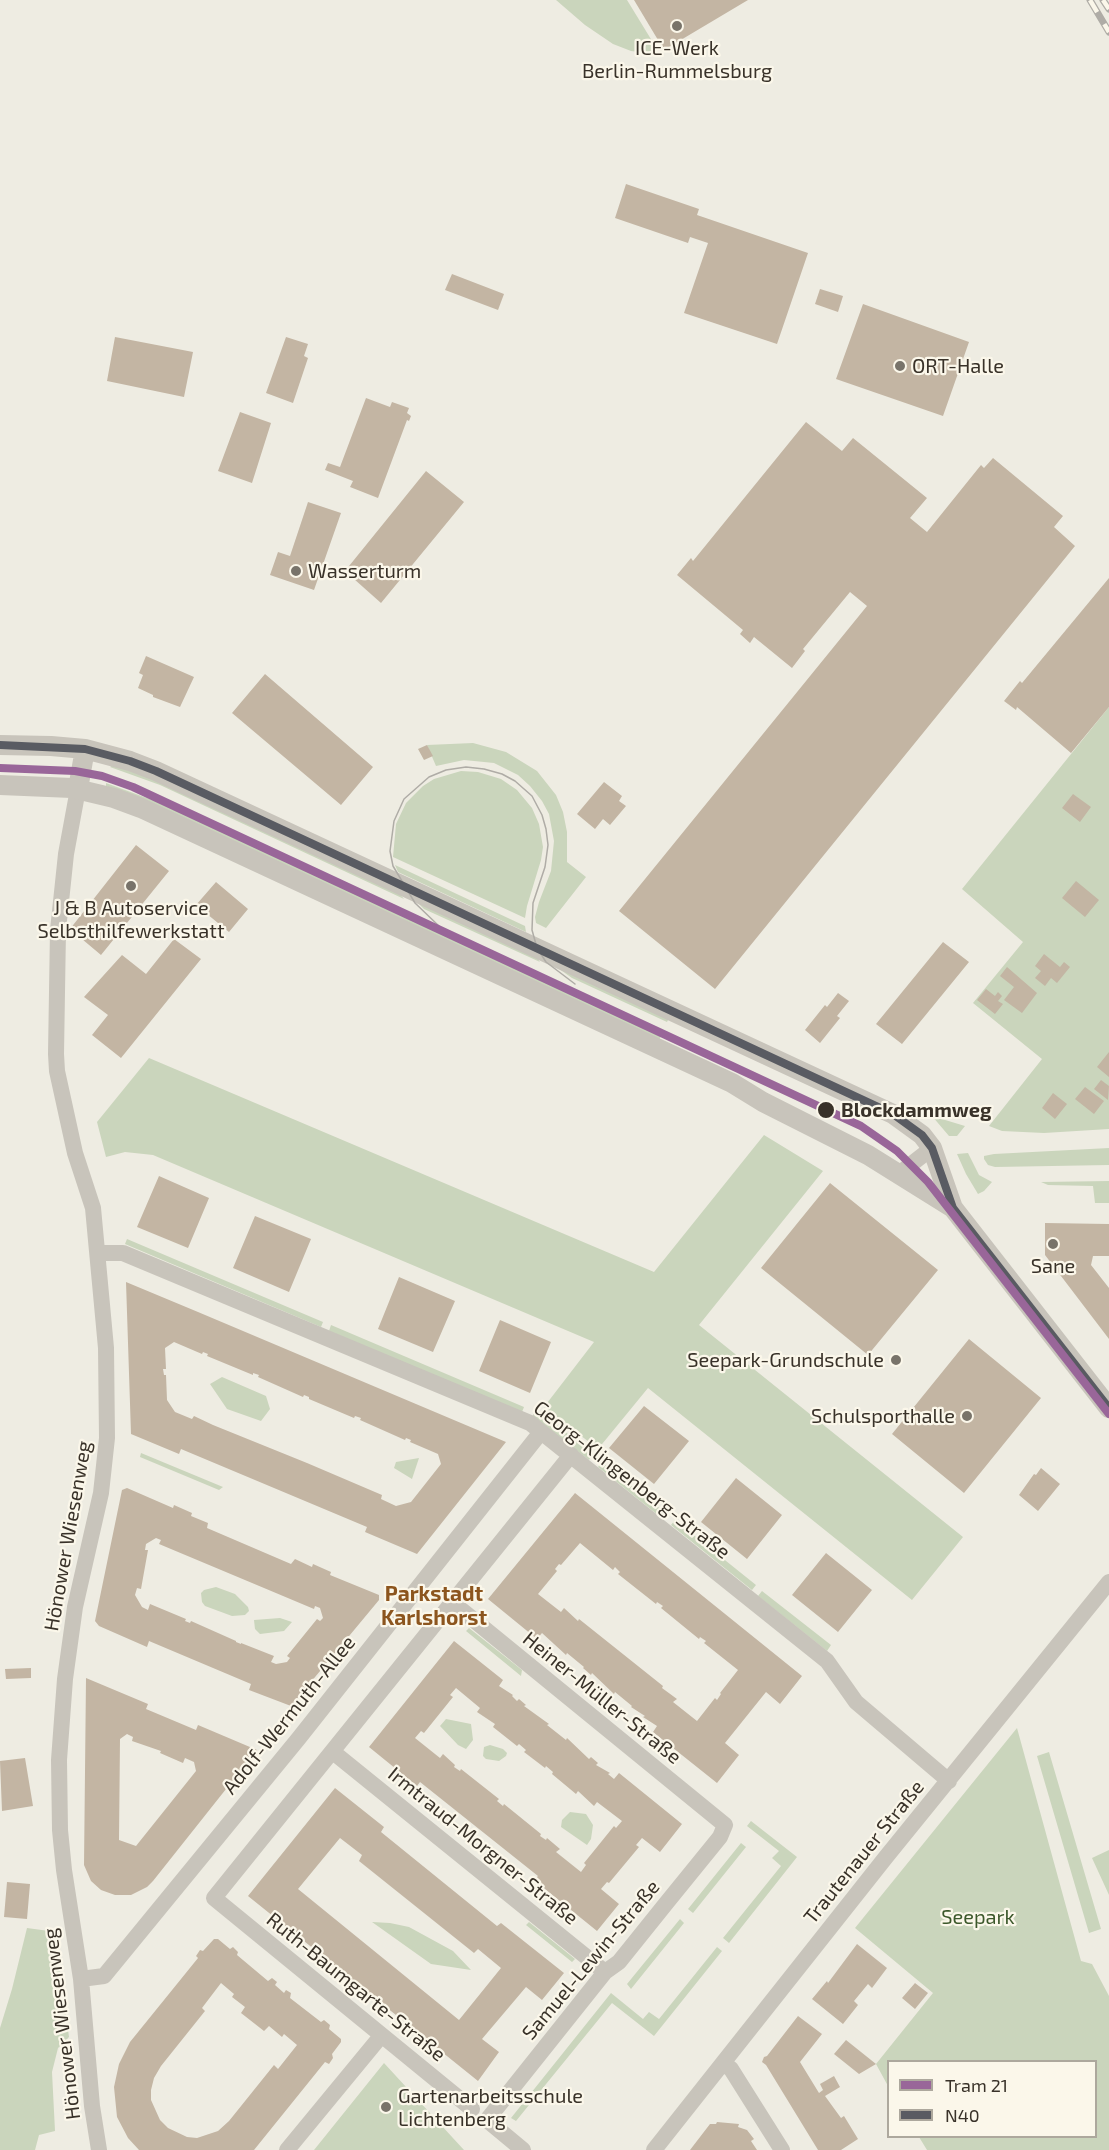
<!DOCTYPE html>
<html>
<head>
<meta charset="utf-8">
<style>
  body { margin:0 }
  #map { position:relative; width:1109px; height:2150px; overflow:hidden; background:#eeece2; font-family:"Exo 2",sans-serif }
  canvas { display:block }
  .legend { position:absolute; left:887px; top:2060px; width:210px; height:78px; box-sizing:border-box; background:#fbf7ea; border:2px solid #ada89d; margin:0; padding:8px 10px; list-style:none; font-size:18px; color:#393229 }
  .legend li { display:flex; align-items:center; gap:12px; height:30px }
  .legend b { width:30px; border:2px solid #ada89d }
</style>
</head>
<body>
<div id="map">
<canvas width="1109" height="2150"></canvas>
<ul class="legend">
<li><b style="height:8px;background:#969"></b>Tram 21</li>
<li><b style="height:8px;background:#595b62"></b>N40</li>
</ul>
</div>
<script>
const g = document.querySelector('canvas').getContext('2d');
g.lineJoin = 'round';
function paint(path, color) {
  g.fillStyle = color;
  g.fill(path, 'evenodd');
}
function toPath(rows) {
  const path = new Path2D();
  for (const r of rows) {
    path.moveTo(r[0], r[1]);
    for (let i = 2; i < r.length; i += 2) path.lineTo(r[i], r[i + 1]);
  }
  return path;
}
function strokePath(path, color, width, dash) {
  g.strokeStyle = color;
  g.lineWidth = width;
  g.lineCap = dash ? 'butt' : 'round';
  g.setLineDash(dash || []);
  g.stroke(path);
}
function drawText(font, color, halo, rows, align = 'center') {
  g.font = font + ' "Exo 2",sans-serif';
  g.lineWidth = 4.5;
  g.setLineDash([]);
  g.textBaseline = 'middle';
  g.strokeStyle = halo;
  g.fillStyle = color;
  for (const [text, x, y, turn = 0] of rows) {
    g.save();
    g.translate(x, y);
    g.rotate((+turn || 0) * Math.PI / 180);
    g.textAlign = isNaN(turn) ? turn : align;
    if (halo) g.strokeText(text, 0, 0);
    g.fillText(text, 0, 0);
    g.restore();
  }
}
const green = toPath([
  [556,0,627,0,657,49,646,53,631,51,613,44,585,25],
  [1109,707,1109,1129,1044,1133,1002,1131,989,1126,1042,1059,973,1003,1023,942,962,889],
  [473,743,506,752,537,771,556,795,563,812,567,832,567,862,586,877,546,928,536,923,535,917,539,902,551,871,554,841,549,814,542,801,530,786,518,775,494,763,464,760,436,766,427,745],
  [116,762,399,893,404,899,160,785,110,767],
  [461,771,478,772,501,779,517,790,532,808,539,824,543,847,541,860,527,906,525,918,393,857,396,824,406,803,423,786,434,779],
  [106,783,155,801,661,1036,658,1043,106,786],
  [395,865,525,926,526,932,398,872],
  [413,898,533,952,540,962,424,909],
  [555,966,670,1016,667,1022,572,978],
  [149,1058,654,1272,764,1135,823,1171,699,1325,963,1537,912,1600,648,1388,598,1449,544,1407,594,1342,153,1155,125,1152,106,1157,97,1122],
  [932,1116,965,1126,957,1136,949,1136],
  [1109,1148,1109,1165,995,1167,988,1165,984,1159,984,1156,994,1154],
  [968,1153,979,1175,992,1182,984,1191,978,1194,966,1174,957,1154],
  [1109,1181,1109,1203,1095,1203,1093,1186,1048,1185,1041,1182],
  [127,1239,323,1322,321,1327,125,1244],
  [331,1325,524,1407,522,1412,329,1331],
  [222,1377,266,1396,270,1409,261,1421,227,1409,210,1384],
  [535,1411,548,1418,593,1454,589,1460,532,1417],
  [141,1453,223,1487,219,1490,140,1457],
  [419,1458,412,1479,394,1468,396,1462],
  [602,1462,668,1515,664,1520,598,1467],
  [675,1520,756,1585,752,1590,671,1525],
  [216,1587,235,1594,248,1607,249,1611,245,1615,232,1616,205,1606,202,1602,201,1593,204,1590],
  [762,1591,831,1645,827,1651,758,1596],
  [280,1618,292,1622,284,1631,260,1634,255,1629,254,1620],
  [469,1628,522,1670,521,1676,466,1631],
  [446,1719,471,1724,473,1740,466,1749,458,1745,440,1726],
  [1017,1728,1081,1961,1092,1964,1109,1996,1109,2150,927,2150,919,2137,1096,2136,1096,2062,888,2062,888,2086,876,2064,933,1993,855,1928],
  [490,1745,503,1749,507,1753,506,1756,499,1761,486,1759,483,1756,484,1747],
  [1049,1752,1101,1929,1089,1933,1037,1756],
  [570,1812,586,1814,593,1825,591,1839,587,1845,561,1827,562,1820],
  [751,1821,797,1857,729,1943,723,1938,781,1866,772,1858,779,1851,747,1826],
  [741,1843,746,1847,693,1913,688,1909],
  [1109,1850,1109,1895,1092,1858],
  [680,1919,684,1923,631,1989,627,1984],
  [372,1922,390,1923,409,1927,453,1951,471,1970,431,1964],
  [529,1922,575,1959,572,1962,526,1925],
  [27,1928,49,1931,58,1956,69,2037,58,2048,52,2072,55,2131,39,2135,35,2150,0,2150,0,2028,12,1989],
  [717,1947,722,1951,654,2036,612,2003,516,2121,511,2118,611,1993,643,2019,649,2012,659,2019],
  [384,2063,464,2150,314,2150]
]);
const building = toPath([
  [634,0,748,0,664,50],
  [626,184,699,209,697,215,808,253,777,344,684,313,708,243,690,237,688,243,615,218],
  [452,274,504,294,498,310,445,290],
  [820,289,843,296,838,312,815,304],
  [863,304,969,342,943,416,836,379],
  [115,337,193,352,184,397,107,381],
  [286,337,308,344,304,356,308,358,293,403,266,393],
  [366,398,390,407,392,402,409,408,407,413,411,416,409,421,407,420,378,498,350,487,353,481,325,470,328,463,340,467],
  [240,412,271,423,252,483,218,471],
  [806,422,842,451,853,438,927,498,910,518,927,532,981,465,984,468,993,458,1063,516,1054,527,1075,546,715,989,619,911,867,606,850,592,803,649,805,651,792,668,754,637,750,643,740,634,743,630,677,575,691,558,693,561],
  [426,471,464,502,381,603,345,571],
  [308,502,341,513,314,590,270,575,278,552,290,556],
  [1109,578,1109,707,1071,753,1017,707,1016,710,1004,701,1020,681,1022,683],
  [146,656,194,677,180,707,153,697,153,695,138,688,143,675,139,673],
  [265,674,373,767,341,805,232,713],
  [427,745,433,756,424,760,418,749],
  [604,782,622,796,619,801,626,806,610,825,603,819,595,829,577,814],
  [1073,794,1091,807,1080,822,1062,808],
  [136,845,169,871,101,955,70,929],
  [1076,881,1099,900,1085,917,1062,898],
  [216,882,248,909,229,932,196,905],
  [174,939,201,959,121,1058,92,1035,108,1015,84,997,122,955,146,974],
  [943,942,969,962,902,1044,876,1024],
  [1044,954,1060,967,1064,962,1070,967,1057,983,1051,978,1045,986,1035,978,1041,971,1035,966],
  [1007,967,1037,993,1022,1013,1004,1000,1014,987,1000,976],
  [986,989,995,996,998,992,1002,996,998,1001,1003,1004,995,1014,977,1000],
  [838,993,849,1001,837,1016,840,1018,820,1043,805,1030,825,1005,827,1007],
  [1109,1052,1109,1077,1097,1067],
  [1101,1080,1109,1086,1108,1100,1094,1089],
  [1085,1087,1104,1101,1094,1114,1075,1099],
  [1053,1093,1067,1104,1055,1119,1042,1108],
  [159,1176,209,1198,188,1248,137,1227],
  [830,1183,938,1270,868,1355,761,1268],
  [255,1216,311,1239,289,1292,233,1268],
  [1045,1223,1109,1224,1109,1256,1093,1256,1091,1265,1109,1288,1109,1339,1045,1255],
  [399,1277,455,1301,433,1352,378,1329],
  [126,1282,198,1312,506,1442,417,1554,365,1532,367,1527,181,1449,179,1454,131,1434],
  [174,1342,202,1354,203,1352,208,1354,207,1356,253,1375,253,1373,259,1375,258,1377,303,1397,304,1395,309,1397,309,1399,354,1418,355,1416,361,1418,360,1420,405,1440,406,1438,411,1440,410,1442,438,1454,441,1464,411,1502,396,1506,381,1499,382,1495,307,1463,213,1425,194,1416,192,1419,175,1412,167,1400,166,1375,164,1375,163,1369,166,1369,165,1348],
  [500,1320,551,1342,530,1393,479,1371],
  [969,1339,1041,1398,964,1493,892,1434],
  [644,1406,689,1441,654,1484,609,1448],
  [1041,1468,1060,1484,1038,1511,1019,1495,1034,1474,1036,1475],
  [736,1478,782,1515,747,1559,701,1522],
  [127,1488,173,1508,174,1505,192,1513,191,1516,208,1523,207,1528,291,1564,295,1559,312,1567,313,1564,331,1572,330,1575,379,1595,379,1600,291,1706,249,1690,251,1684,149,1641,147,1647,99,1626,95,1621,122,1490],
  [156,1538,161,1540,159,1544,264,1588,314,1609,315,1606,320,1608,323,1618,320,1621,317,1619,287,1656,290,1658,287,1662,276,1664,271,1662,274,1656,241,1643,241,1644,236,1642,236,1641,191,1621,190,1623,185,1621,186,1619,150,1604,148,1610,142,1607,135,1595,137,1588,141,1589,148,1550,145,1550,146,1544],
  [575,1493,802,1676,780,1704,766,1692,725,1743,739,1755,717,1783,653,1732,657,1726,643,1717,645,1716,631,1707,632,1706,615,1692,614,1694,592,1673,591,1675,583,1668,584,1667,567,1653,566,1655,542,1633,537,1639,488,1599],
  [580,1543,613,1570,615,1567,620,1572,618,1574,656,1604,657,1602,663,1606,661,1608,699,1639,700,1637,706,1641,704,1643,738,1670,720,1693,721,1694,717,1700,715,1698,697,1721,673,1702,677,1699,662,1688,663,1686,579,1619,578,1621,564,1608,561,1612,538,1594,557,1571,555,1569,559,1564,561,1565],
  [826,1553,872,1590,838,1632,792,1595],
  [454,1641,503,1680,499,1686,513,1695,512,1696,517,1701,519,1699,526,1705,524,1706,549,1724,547,1725,566,1740,567,1738,589,1759,591,1757,598,1763,596,1765,610,1773,608,1774,614,1779,619,1773,682,1824,660,1852,642,1838,636,1845,639,1847,609,1883,607,1882,601,1889,619,1904,597,1931,534,1880,538,1876,420,1782,417,1786,369,1747],
  [456,1688,480,1708,477,1712,495,1724,493,1727,517,1746,519,1744,526,1750,524,1752,545,1768,546,1766,553,1772,552,1774,576,1794,578,1791,594,1806,597,1802,622,1821,616,1828,614,1826,593,1852,584,1863,586,1865,581,1872,556,1852,560,1849,547,1838,546,1840,540,1836,541,1834,504,1804,503,1806,497,1801,499,1799,461,1769,460,1771,454,1767,455,1765,443,1754,440,1758,415,1738,421,1731,424,1733,453,1697,450,1695],
  [31,1668,31,1678,6,1679,5,1669],
  [86,1678,148,1704,146,1709,196,1730,198,1725,257,1750,153,1881,147,1887,131,1895,115,1895,101,1890,91,1881,84,1865],
  [127,1734,133,1737,132,1741,161,1751,160,1753,183,1763,185,1758,194,1762,196,1771,136,1846,119,1840,120,1739],
  [25,1758,33,1806,2,1811,0,1761],
  [335,1788,384,1827,381,1832,497,1926,501,1923,564,1973,542,2000,526,1987,482,2039,499,2052,478,2081,248,1896],
  [340,1838,362,1855,359,1861,474,1953,478,1949,501,1968,459,2020,298,1889],
  [7,1882,30,1884,27,1919,4,1917],
  [214,1939,218,1939,230,1949,233,1947,238,1952,237,1955,268,1981,272,1978,277,1982,275,1985,284,1993,286,1990,291,1993,290,1998,321,2022,324,2020,330,2025,329,2029,341,2039,341,2042,332,2054,333,2058,329,2064,325,2062,254,2150,139,2150,128,2138,117,2117,114,2087,119,2064,130,2042,198,1958,196,1956,200,1950,203,1951],
  [221,1983,234,1994,232,1997,245,2007,241,2013,264,2031,269,2026,282,2037,284,2034,297,2045,278,2069,274,2065,229,2121,218,2131,197,2138,187,2137,168,2128,160,2120,151,2100,151,2090,154,2078,161,2066,205,2011,202,2008],
  [857,1944,887,1968,872,1988,868,1984,854,2001,858,2005,843,2024,812,1999,827,1981,828,1983],
  [915,1983,928,1993,915,2009,902,1998],
  [798,2016,822,2034,800,2062,819,2093,823,2090,820,2084,834,2076,840,2087,825,2096,841,2118,844,2116,858,2139,841,2150,818,2150,766,2065,762,2062,764,2057,767,2056],
  [846,2040,876,2064,859,2074,834,2054],
  [717,2122,739,2124,738,2127,747,2130,754,2139,751,2141,757,2150,690,2150,710,2124,716,2124]
]);
const minor = toPath([
  [78,789,66,854,58,930,56,1054,57,1071,75,1153,93,1208,106,1348,107,1438,101,1493,75,1607,65,1679,59,1760,60,1830,64,1870,81,1979,92,2106,99,2150],
  [900,1173,932,1148],
  [98,1253,123,1253,530,1423,827,1661,856,1702,949,1781],
  [453,1603,725,1825,720,1837,668,1901,619,1962,605,1972,487,2120,523,2150],
  [333,1752,605,1972],
  [81,1979,104,1976,299,1738,541,1432],
  [723,2063,731,2069,782,2150],
  [472,2109,214,1898,571,1455],
  [287,2150,381,2036],
  [654,2150,886,1857,1109,1582]
]);
const tertiary = toPath([
  [0,745,51,746,85,749,130,761,156,771,893,1114,922,1135,932,1148,953,1208,1109,1408],
  [0,785,72,788,114,798,141,808,732,1083,763,1102,868,1155,953,1208],
  [78,789,85,749]
]);
const tram = toPath([
  [467,944,441,928,415,903,393,866,390,851,394,821,404,799,429,777,446,770,466,767,484,769,502,774,515,781,532,796,542,815,546,829,548,845,545,867,533,903,532,930,537,948,546,962,575,984]
]);
const rail = toPath([
  [1090,0,1109,32],
  [1103,0,1109,9]
]);
const bus1 = toPath([
  [0,745,85,749,130,761,156,771,893,1114,922,1135,932,1148,953,1208,1109,1408]
]);
const tram1 = toPath([
  [0,768,75,771,102,776,133,787,861,1126,897,1151,928,1182,1109,1414]
]);
const markers = [
  [677,26,6,"#78736a"],
  [900,366,6,"#78736a"],
  [296,571,6,"#78736a"],
  [131,886,6,"#78736a"],
  [826,1110,9,"#393229"],
  [1053,1244,6,"#78736a"],
  [896,1360,6,"#78736a"],
  [967,1416,6,"#78736a"],
  [386,2107,6,"#78736a"]
];
const poiNames = [
  ["ICE-Werk",677,48],
  ["Berlin-Rummelsburg",677,71],
  ["ORT-Halle",912,366,"left"],
  ["Wasserturm",308,571,"left"],
  ["J & B Autoservice",131,908],
  ["Selbsthilfewerkstatt",131,931],
  ["Sane",1053,1266],
  ["Seepark-Grundschule",884,1360,"right"],
  ["Schulsporthalle",955,1416,"right"],
  ["Gartenarbeitsschule",398,2096,"left"],
  ["Lichtenberg",398,2119,"left"]
];
const stopNames = [
  ["Blockdammweg",841,1110]
];
const streetNames = [
  ["Georg-Klingenberg-Straße",632,1480,38],
  ["Hönower Wiesenweg",68,1536,-80],
  ["Heiner-Müller-Straße",602,1698,39],
  ["Adolf-Wermuth-Allee",289,1715,-51],
  ["Irmtraud-Morgner-Straße",483,1846,39],
  ["Trautenauer Straße",864,1852,-51],
  ["Samuel-Lewin-Straße",591,1960,-50],
  ["Ruth-Baumgarte-Straße",356,1987,39],
  ["Hönower Wiesenweg",62,2024,-97]
];
const parkNames = [
  ["Seepark",978,1917]
];
const neighbourhoodNames = [
  ["Parkstadt",434,1594],
  ["Karlshorst",434,1618]
];
paint(green, '#cad5bc');
paint(building, '#c3b5a3');
strokePath(minor, '#c8c4bb', 16);
strokePath(tertiary, '#c8c4bb', 20);
strokePath(tram, '#afaca6', 1.5);
strokePath(rail, '#afaca6', 7);
strokePath(rail, '#fbf7ea', 4.5, [14]);
strokePath(bus1, '#595b62', 8);
strokePath(tram1, '#969', 8);
for (const [x, y, r, color] of markers) {
  const dot = new Path2D();
  dot.arc(x, y, r, 0, 2 * Math.PI);
  g.fillStyle = color;
  g.fill(dot);
  strokePath(dot, '#fbf7ea', 2);
}
drawText('20px', '#393229', '#fbf7ea', poiNames);
drawText('bold 20px', '#393229', '#fbf7ea', stopNames, 'left');
drawText('20px', '#393229', '#fbf7ea', streetNames);
drawText('20px', '#3c582b', '#fbf7ea', parkNames);
drawText('bold 21px', '#8c551e', '#fbf7ea', neighbourhoodNames);
</script>
</body>
</html>
